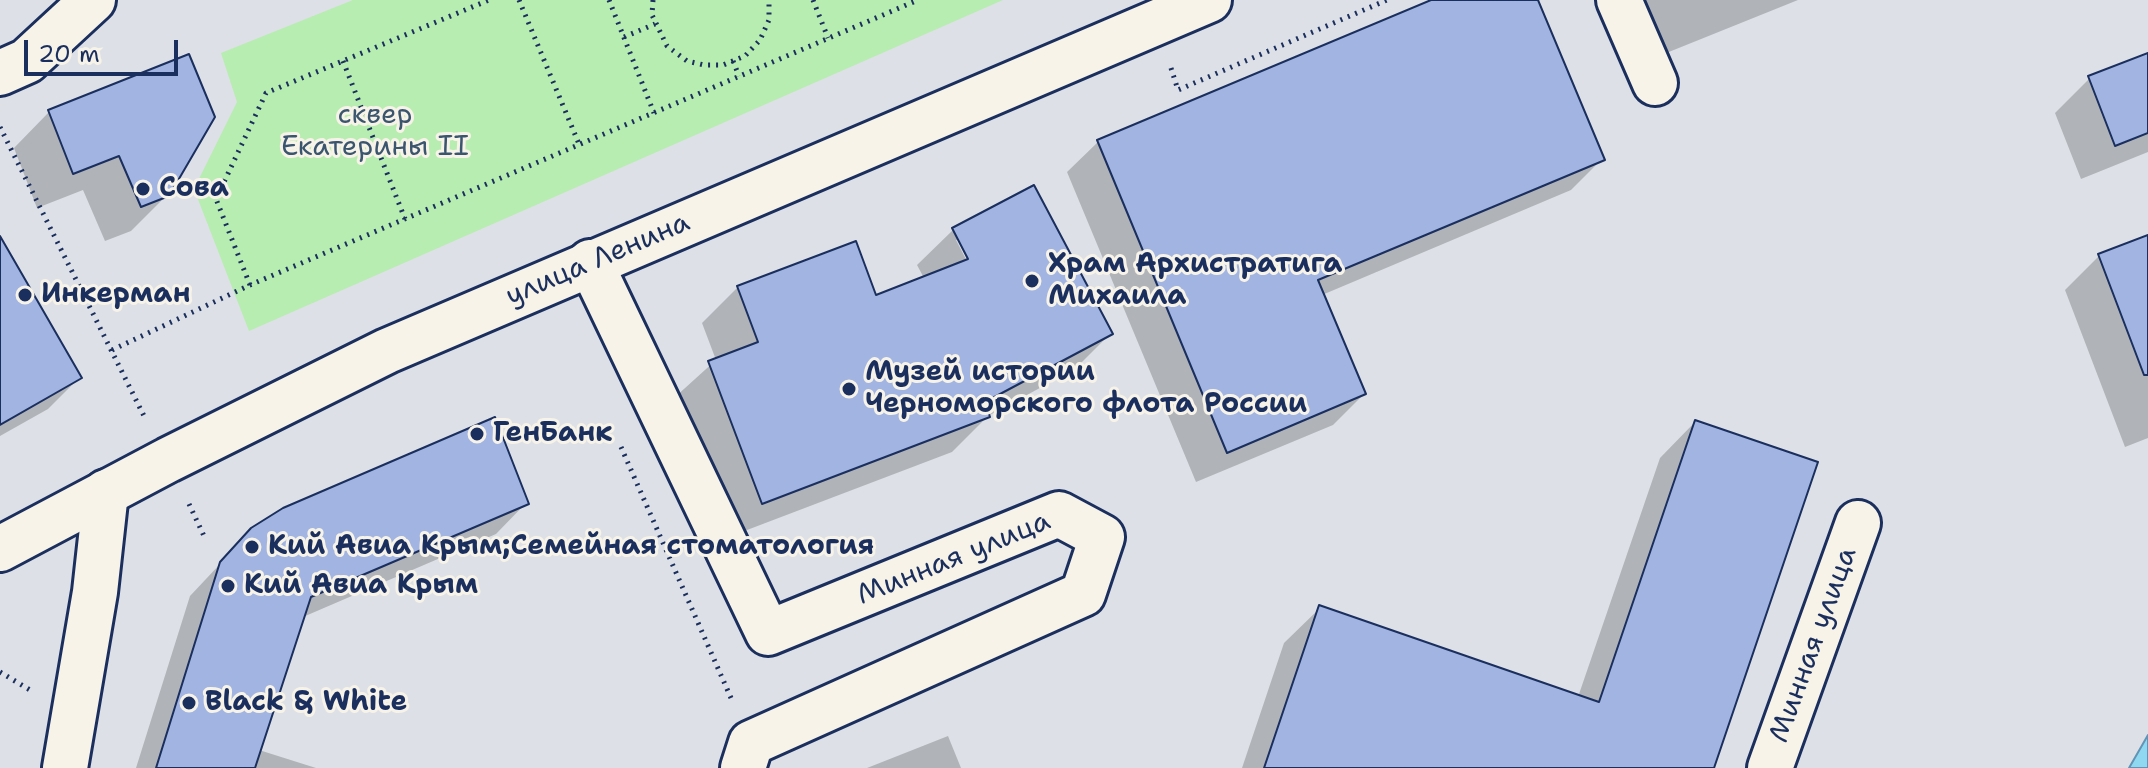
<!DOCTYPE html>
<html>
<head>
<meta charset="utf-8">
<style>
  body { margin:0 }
  #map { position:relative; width:2148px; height:768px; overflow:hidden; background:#dde0e6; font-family:"Shantell Sans",sans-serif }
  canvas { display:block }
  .scale { position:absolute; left:24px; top:40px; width:154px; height:36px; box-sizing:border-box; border:4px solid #1b2f5e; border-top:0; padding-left:10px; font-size:24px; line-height:28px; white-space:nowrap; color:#1b2f5e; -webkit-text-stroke:6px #f7f3e8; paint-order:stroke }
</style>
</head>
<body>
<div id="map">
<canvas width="2148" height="768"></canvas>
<div class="scale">20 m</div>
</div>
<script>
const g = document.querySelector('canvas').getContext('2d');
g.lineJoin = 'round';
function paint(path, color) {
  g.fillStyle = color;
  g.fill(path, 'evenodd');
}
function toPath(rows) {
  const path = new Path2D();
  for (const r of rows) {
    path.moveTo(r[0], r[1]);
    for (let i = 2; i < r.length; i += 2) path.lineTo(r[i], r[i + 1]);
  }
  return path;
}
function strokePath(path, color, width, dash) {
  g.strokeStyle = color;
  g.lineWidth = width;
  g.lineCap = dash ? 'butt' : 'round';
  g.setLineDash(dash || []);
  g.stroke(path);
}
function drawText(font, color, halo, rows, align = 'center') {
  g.font = font + ' "Shantell Sans",sans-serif';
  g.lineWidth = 6;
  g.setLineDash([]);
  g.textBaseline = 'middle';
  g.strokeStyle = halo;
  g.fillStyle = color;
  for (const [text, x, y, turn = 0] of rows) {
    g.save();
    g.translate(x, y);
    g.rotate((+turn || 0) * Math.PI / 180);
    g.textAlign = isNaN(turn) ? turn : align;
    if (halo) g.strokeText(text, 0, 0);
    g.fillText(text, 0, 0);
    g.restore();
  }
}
const green = toPath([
  [353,0,1003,0,249,331,194,189,237,102,221,53]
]);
const water = toPath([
  [2148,735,2148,768,2129,768,2148,735]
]);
const shadow = toPath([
  [1436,0,1535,0,1602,159,1571,190,1322,295,1364,394,1333,425,1196,482,1067,172,1098,142],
  [1613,0,1798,0,1639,64],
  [2148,55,2148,152,2081,179,2055,113,2090,78],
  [49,112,213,117,167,195,131,231,105,241,83,190,37,208,14,148],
  [1033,187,1110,334,1075,369,988,416,952,452,726,538,674,398,716,360,702,323,738,287,875,297,924,278,917,265,953,230],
  [956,240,960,240,975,267,971,269],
  [2148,237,2148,438,2125,447,2065,290,2099,256],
  [0,242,79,378,48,409,0,436],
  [1695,422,1712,768,1242,768,1284,643,1320,608,1578,697,1660,458],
  [526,503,496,534,303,617,259,750,316,768,136,768,190,596,252,530],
  [948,736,961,768,867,768]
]);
const building = toPath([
  [1431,0,1538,0,1605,160,1318,280,1366,394,1227,453,1097,140,1431,0],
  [2148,53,2148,133,2115,146,2088,76,2148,53],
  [189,54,215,117,169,196,141,207,119,156,73,174,48,110,189,54],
  [1034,185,1113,334,985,402,990,417,762,504,708,361,758,342,737,286,856,241,876,295,968,259,952,228,1034,185],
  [2148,235,2148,375,2144,375,2098,254,2148,235],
  [0,236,82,378,0,425,0,236],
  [495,417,529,504,311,597,255,768,156,768,220,562,251,528,283,508,495,417],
  [1695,420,1818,462,1714,768,1264,768,1319,605,1599,702,1695,420]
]);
const path = toPath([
  [519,0,579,144],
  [609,0,654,113],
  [653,0,652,15,667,46,687,61,704,65,723,65,745,56,760,40,769,20,769,0],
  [813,0,828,38],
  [624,37,655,24],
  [343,61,405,219],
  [733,61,739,76],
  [1171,68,1178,90,1387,0],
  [0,127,144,416],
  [250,285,216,199,266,93,489,0],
  [112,350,250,285,918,0],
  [621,447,731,698],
  [189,504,204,536],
  [0,672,30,690]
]);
const minor = toPath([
  [1619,0,1655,83],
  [0,73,27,61,93,0],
  [590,262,768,633,1059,514,1102,537,1083,594,751,743,743,768],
  [65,768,95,592,106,492],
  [1770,768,1858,523]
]);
const major = toPath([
  [0,549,168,460,387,351,1209,0]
]);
const markers = [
  [143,189,8,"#1b2f5e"],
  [1032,281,8,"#1b2f5e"],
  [25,295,8,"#1b2f5e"],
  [849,389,8,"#1b2f5e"],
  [477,434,8,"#1b2f5e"],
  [252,547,8,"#1b2f5e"],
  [228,586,8,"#1b2f5e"],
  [189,703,8,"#1b2f5e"]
];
const parkNames = [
  ["cквер",375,116],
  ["Екатерины II",375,148]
];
const poiNames = [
  ["Сова",159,189],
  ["Храм Архистратига",1048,265],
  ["Михаила",1048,297],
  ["Инкерман",41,295],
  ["Музей истории",865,373],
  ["Черноморского флота России",865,405],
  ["ГенБанк",493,434],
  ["Кий Авиа Крым;Семейная стоматология",268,547],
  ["Кий Авиа Крым",244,586],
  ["Black & White",205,703]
];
const streetNames = [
  ["улица Ленина",598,260,-23],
  ["Минная улица",954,559,-22],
  ["Минная улица",1814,645,-70]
];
paint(green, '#b7edb0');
paint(water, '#90d8f1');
strokePath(water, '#6194b6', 2);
paint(shadow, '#0003');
paint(building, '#a1b4e2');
strokePath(building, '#1b2f5e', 2);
strokePath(minor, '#1b2f5e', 50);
strokePath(major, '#1b2f5e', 50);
strokePath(path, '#1b2f5e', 5, [2, 6]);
strokePath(minor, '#f7f3e8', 44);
strokePath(major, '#f7f3e8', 44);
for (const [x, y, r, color] of markers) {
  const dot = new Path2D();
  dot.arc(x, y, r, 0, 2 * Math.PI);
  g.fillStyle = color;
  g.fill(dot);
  strokePath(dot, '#f7f3e8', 3);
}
drawText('28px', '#3a556e', '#f7f3e8', parkNames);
drawText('bold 28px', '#1b2f5e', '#f7f3e8', poiNames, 'left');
drawText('28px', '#1b2f5e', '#f7f3e8', streetNames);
</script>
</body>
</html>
